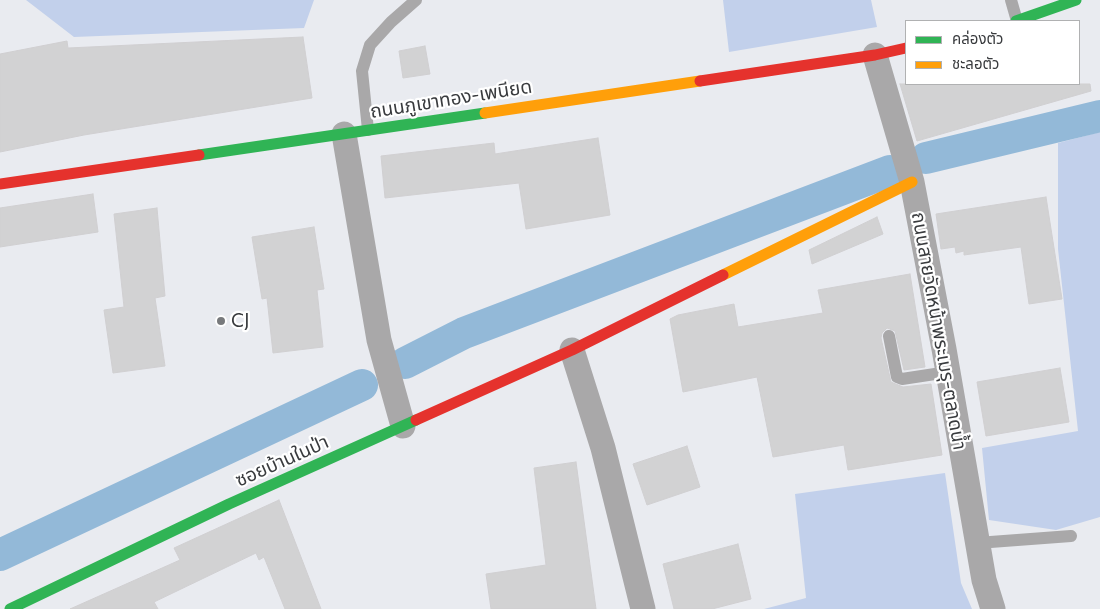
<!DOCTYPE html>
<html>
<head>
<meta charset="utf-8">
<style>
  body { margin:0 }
  #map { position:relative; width:1100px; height:609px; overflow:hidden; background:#e9ebf0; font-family:Commissioner,"Noto Sans Thai",sans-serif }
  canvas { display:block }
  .legend { position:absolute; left:905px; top:20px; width:175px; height:65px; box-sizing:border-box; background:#fff; border:1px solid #b0b1b2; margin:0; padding:6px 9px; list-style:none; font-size:15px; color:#393b3e }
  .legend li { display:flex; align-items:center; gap:10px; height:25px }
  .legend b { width:25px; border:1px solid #b0b1b2 }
</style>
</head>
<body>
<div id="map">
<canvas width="1100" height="609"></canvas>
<ul class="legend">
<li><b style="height:6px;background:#30b455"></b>คล่องตัว</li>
<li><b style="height:6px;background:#ff9f0a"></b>ชะลอตัว</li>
</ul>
</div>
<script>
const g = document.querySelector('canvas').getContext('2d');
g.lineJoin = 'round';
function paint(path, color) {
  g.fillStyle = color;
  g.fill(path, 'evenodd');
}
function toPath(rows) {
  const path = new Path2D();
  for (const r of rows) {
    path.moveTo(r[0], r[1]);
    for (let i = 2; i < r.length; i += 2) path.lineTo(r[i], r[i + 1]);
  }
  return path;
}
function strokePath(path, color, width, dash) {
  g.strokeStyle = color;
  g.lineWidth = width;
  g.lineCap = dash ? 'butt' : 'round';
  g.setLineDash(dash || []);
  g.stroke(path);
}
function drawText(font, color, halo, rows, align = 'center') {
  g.font = font + ' Commissioner,"Noto Sans Thai",sans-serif';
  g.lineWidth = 4.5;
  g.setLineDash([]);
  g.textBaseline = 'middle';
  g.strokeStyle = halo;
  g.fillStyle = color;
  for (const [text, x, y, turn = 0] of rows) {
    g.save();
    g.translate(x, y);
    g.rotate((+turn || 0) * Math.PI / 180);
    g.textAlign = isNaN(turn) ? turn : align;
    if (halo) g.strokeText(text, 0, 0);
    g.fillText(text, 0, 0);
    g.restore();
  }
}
const green = toPath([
  [26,0,314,0,304,28,74,37],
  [723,0,871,0,877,27,729,52],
  [1100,132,1100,517,1056,530,989,520,982,448,1078,431,1058,249,1058,143],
  [945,473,961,583,972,609,764,609,806,598,795,494]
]);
const canal = toPath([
  [926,158,1100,116],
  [405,363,464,333,890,171],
  [0,555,362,385]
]);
const building = toPath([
  [303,37,312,98,84,135,0,152,0,54,67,41,68,48,303,37],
  [425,46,430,74,403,78,399,51,425,46],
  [900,84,1090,84,1091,91,917,141,900,84],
  [598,138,610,215,526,229,519,183,385,198,381,156,494,143,495,154,598,138],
  [93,194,98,232,0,247,0,208,93,194],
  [1046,197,1062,299,1029,304,1021,247,964,255,964,251,956,253,955,247,941,249,936,214,1046,197],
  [157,208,165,296,155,298,165,366,113,373,104,310,124,307,114,214,157,208],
  [877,217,883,234,812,264,809,250,877,217],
  [314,227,324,289,317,290,323,347,273,353,267,298,262,299,252,237,314,227],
  [910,274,925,367,904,370,895,331,887,328,882,333,881,338,891,382,903,387,931,384,942,455,848,470,844,445,773,457,757,377,683,392,670,319,678,315,734,304,738,327,823,313,818,290,910,274],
  [1060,368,1069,422,986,436,977,382,1060,368],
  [687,446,700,487,647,505,633,464,687,446],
  [576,462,596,609,491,609,486,574,546,565,534,468,576,462],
  [279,500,321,609,285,609,264,557,259,560,256,553,154,602,158,609,70,609,180,560,174,548,279,500],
  [738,544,751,599,712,609,674,609,663,564,738,544]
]);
const lane = toPath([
  [1011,0,1017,21],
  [368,130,362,71,370,45,391,22,416,0],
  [889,336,897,377,902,379,948,372],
  [977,543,1071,536]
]);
const street = toPath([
  [875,55,912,182,944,349,984,580,993,609],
  [344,134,379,340,403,426],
  [572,350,603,448,643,609]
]);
const fast = toPath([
  [1016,21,1076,0],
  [199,155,485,113],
  [10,609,229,504,416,420]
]);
const slow = toPath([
  [485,113,700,81],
  [723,275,912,182]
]);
const jam = toPath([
  [700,81,875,55,906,48],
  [0,184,199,155],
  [416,420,572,350,723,275]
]);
const markers = [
  [221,321,5,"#77797c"]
];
const streetNames = [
  ["ถนนภูเขาทอง-เพนียด",451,99,-9],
  ["ถนนสายวัดหน้าพระเมรุ-ตลาดน้ำ",939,331,80],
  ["ซอยบ้านในป่า",282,461,-24]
];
const poiNames = [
  ["CJ",231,321]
];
paint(green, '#c2d0eb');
strokePath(canal, '#93b9d8', 32);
paint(building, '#d2d2d3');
strokePath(building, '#d0cfd1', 1);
strokePath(lane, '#a9a8a9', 12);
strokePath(street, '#a9a8a9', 25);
strokePath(fast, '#30b455', 11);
strokePath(slow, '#ff9f0a', 11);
strokePath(jam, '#e5322d', 11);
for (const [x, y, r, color] of markers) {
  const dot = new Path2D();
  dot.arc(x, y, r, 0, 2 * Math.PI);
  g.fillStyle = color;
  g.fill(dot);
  strokePath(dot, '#fff', 2);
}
drawText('19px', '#393b3e', '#fff', streetNames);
drawText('19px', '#393b3e', '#fff', poiNames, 'left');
</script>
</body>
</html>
